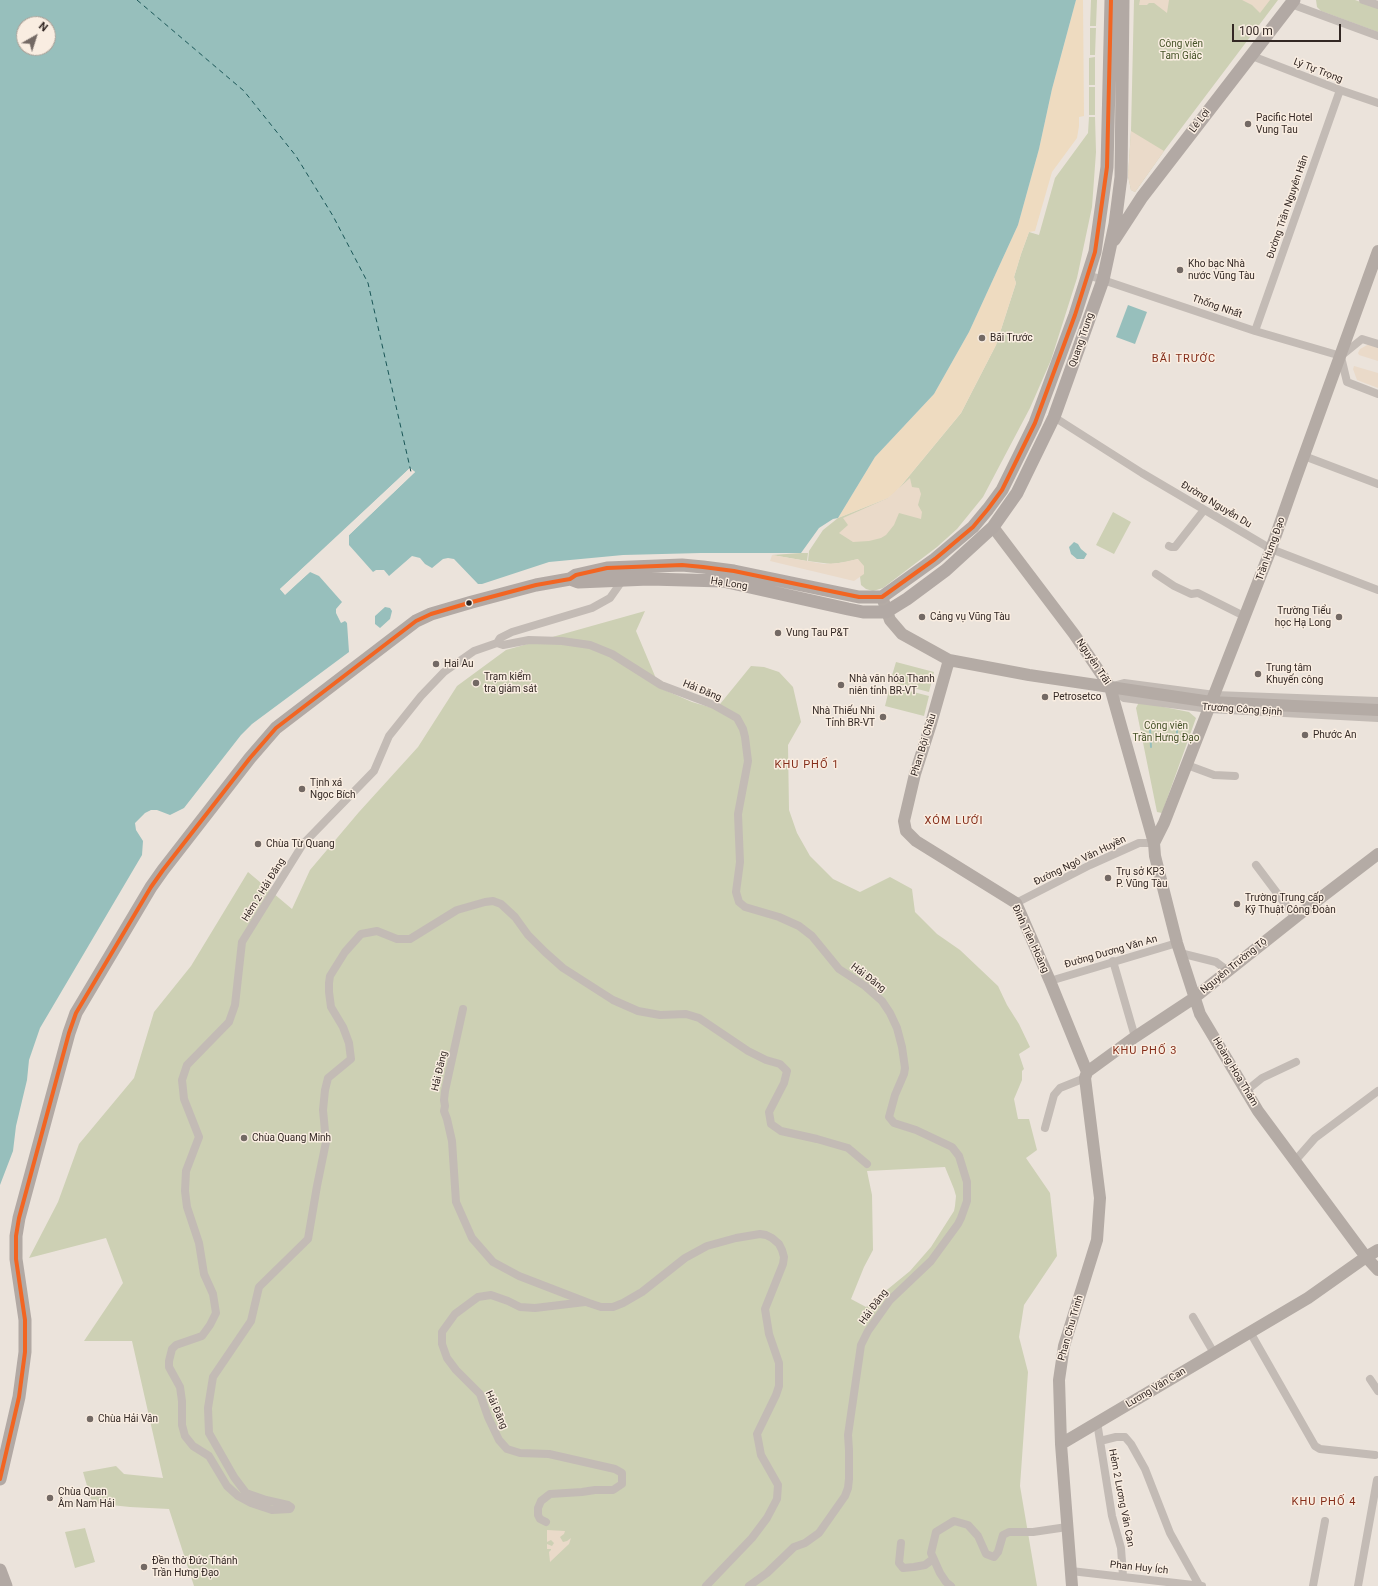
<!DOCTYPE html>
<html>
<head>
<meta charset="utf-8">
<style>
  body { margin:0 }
  #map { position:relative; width:1378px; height:1586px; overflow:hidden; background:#ebe3db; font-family:Roboto,sans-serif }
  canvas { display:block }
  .north { position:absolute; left:16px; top:16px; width:40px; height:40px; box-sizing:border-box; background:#f9ede1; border:1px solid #aa9e95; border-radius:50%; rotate:39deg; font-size:11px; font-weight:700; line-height:16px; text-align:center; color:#332824 }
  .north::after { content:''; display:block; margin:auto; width:14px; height:18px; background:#736964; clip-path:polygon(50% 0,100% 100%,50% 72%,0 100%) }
  .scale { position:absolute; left:1232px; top:24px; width:109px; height:18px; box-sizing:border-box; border:2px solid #332824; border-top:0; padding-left:5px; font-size:12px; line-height:14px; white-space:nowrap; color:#332824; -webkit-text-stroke:3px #f9ede1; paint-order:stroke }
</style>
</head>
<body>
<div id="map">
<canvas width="1378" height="1586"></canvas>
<div class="north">N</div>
<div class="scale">100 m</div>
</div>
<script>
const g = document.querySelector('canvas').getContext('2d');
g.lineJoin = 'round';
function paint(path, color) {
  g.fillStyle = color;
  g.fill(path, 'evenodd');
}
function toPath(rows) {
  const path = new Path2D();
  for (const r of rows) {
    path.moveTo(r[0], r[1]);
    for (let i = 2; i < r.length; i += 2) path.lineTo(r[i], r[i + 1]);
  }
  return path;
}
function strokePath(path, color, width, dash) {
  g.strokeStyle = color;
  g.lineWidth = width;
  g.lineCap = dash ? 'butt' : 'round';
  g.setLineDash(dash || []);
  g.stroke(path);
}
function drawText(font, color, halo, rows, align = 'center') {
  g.font = font + ' Roboto,sans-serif';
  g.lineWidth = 3;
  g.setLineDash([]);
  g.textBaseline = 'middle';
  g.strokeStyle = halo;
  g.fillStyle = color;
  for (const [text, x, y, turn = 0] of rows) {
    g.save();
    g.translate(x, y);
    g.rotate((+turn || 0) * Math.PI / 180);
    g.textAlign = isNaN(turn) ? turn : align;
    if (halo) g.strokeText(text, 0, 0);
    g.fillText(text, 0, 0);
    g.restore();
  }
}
const green = toPath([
  [1091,0,1097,0,1096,26,1090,26],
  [1134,0,1278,0,1164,151,1135,192,1131,190,1128,176,1131,131],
  [1316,0,1355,0,1378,8,1378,32,1321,11,1317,7],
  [1090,28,1096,28,1095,55,1090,55],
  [1095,57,1095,85,1089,85,1089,58],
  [1089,87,1095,87,1095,115,1089,115],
  [1089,117,1095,117,1096,152,1092,207,1077,278,1051,360,1030,408,983,497,957,529,937,547,883,588,873,591,866,589,861,585,858,559,846,562,831,564,808,561,809,551,823,530,838,518,888,498,895,493,961,413,996,345,1016,283,1014,277,1021,254,1029,232,1039,235,1055,178,1088,133],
  [1113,512,1131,522,1114,554,1096,545],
  [808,553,807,561,772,555,801,553],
  [645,611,636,631,660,688,692,702,716,709,751,666,764,667,779,672,793,687,801,722,788,745,789,810,797,833,810,856,833,879,860,892,890,877,912,889,915,912,937,934,960,950,998,986,1007,1005,1019,1024,1030,1047,1019,1054,1024,1069,1022,1071,1022,1080,1014,1099,1018,1119,1029,1119,1037,1150,1026,1158,1050,1193,1057,1256,1024,1305,1019,1337,1028,1372,1020,1486,1037,1586,194,1586,169,1509,130,1507,92,1503,83,1472,116,1466,124,1474,163,1478,132,1341,84,1341,123,1283,106,1238,29,1258,58,1202,79,1144,134,1078,154,1012,191,966,248,872,292,909,310,870,359,812,418,747,457,686,506,650],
  [945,1167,954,1189,956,1196,955,1206,954,1211,931,1247,910,1271,866,1307,851,1299,864,1267,873,1250,872,1195,867,1171],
  [896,662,934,672,929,692,890,682],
  [890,686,929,696,924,716,885,706],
  [1139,702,1189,712,1196,718,1162,813,1157,812,1136,708],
  [85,1528,95,1562,75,1568,65,1532]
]);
const sand = toPath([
  [1076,0,1083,0,1084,116,1079,117,1079,126,1077,138,1052,172,1035,231,1029,232,1021,254,1014,277,1016,283,996,345,961,413,895,493,888,498,838,518,875,457,934,394,969,332,1018,225,1039,149,1052,89]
]);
const plaza = toPath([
  [1140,0,1169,0,1167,13,1154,3,1149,3,1147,5,1139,5],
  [1242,0,1270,0,1260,13,1252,5],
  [1131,131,1164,151,1135,192,1131,190,1128,176],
  [1369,344,1378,346,1378,361,1359,355,1358,353,1360,349],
  [1354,366,1378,373,1378,388,1357,380,1353,369],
  [910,478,912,487,919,488,921,494,918,505,922,512,921,519,899,513,894,525,886,535,881,538,869,541,853,542,839,533,848,525,843,518,888,498],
  [772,555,824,564,839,563,858,559,864,566,864,574,854,581,770,561],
  [547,1530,565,1531,564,1534,560,1537,563,1542,567,1541,571,1538,569,1544,550,1562,549,1552,551,1550,551,1549,547,1549,547,1544,552,1546,554,1543,551,1540,547,1542]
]);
const water = toPath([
  [0,0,1076,0,1052,89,1039,149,1018,225,969,332,934,394,875,457,838,518,833,519,819,528,801,553,701,553,623,555,549,562,482,584,478,584,454,559,448,558,443,559,432,568,425,564,420,558,412,556,389,576,384,570,376,570,373,572,349,545,349,535,415,472,410,468,280,589,285,594,310,572,319,576,342,602,336,609,336,613,341,623,345,621,347,623,349,652,252,724,241,735,184,808,170,815,157,810,151,810,145,813,135,823,136,830,143,841,142,855,40,1028,29,1060,27,1080,16,1126,13,1151,0,1185],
  [24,24,48,24,48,48,24,48],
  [1128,305,1147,312,1135,344,1116,337],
  [1074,542,1078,544,1081,549,1087,554,1084,559,1077,559,1071,554,1069,547],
  [385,607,390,608,392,611,390,619,380,628,375,624,375,616]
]);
const pier = toPath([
  [410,468,415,472,349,535,349,545,347,543,348,533,412,472,410,470,340,536,339,535],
  [311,561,312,562,283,589,285,592,309,570,312,570,285,595,280,589]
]);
const stream = toPath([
  [1177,728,1177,744],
  [1150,729,1151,747]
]);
const ferry = toPath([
  [137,0,244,91,296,156,333,216,368,283,411,472]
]);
const street = toPath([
  [1363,0,1378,5],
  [1291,4,1378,36],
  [1252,56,1340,90,1378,103],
  [1088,275,1255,331,1341,356],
  [1255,331,1340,90],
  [1341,356,1362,339,1378,344],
  [1341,357,1347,382,1378,394],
  [1054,417,1142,473,1271,549,1378,590],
  [1304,456,1378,484],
  [1169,546,1171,547,1175,547,1204,510],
  [1156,574,1174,586,1191,594,1198,593,1246,617],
  [622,581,610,598,592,608,512,632,500,638,497,643,503,645,529,640,562,641,590,645,612,654,661,685,714,705,737,718,743,729,745,737,748,761,738,814,740,862,736,892,739,902,745,907,779,917,799,926,812,936,839,969,865,986,882,1001,890,1013,897,1028,902,1047,905,1068,904,1074,895,1095,889,1117,894,1123,916,1130,952,1147,959,1156,967,1182,967,1201,961,1218,958,1224,931,1261,890,1300,868,1331,861,1345,848,1435,849,1450,849,1479,848,1488,845,1496,819,1533,805,1543,794,1547,767,1573,749,1586],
  [497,643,474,651,444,672,421,696,389,736,374,771,303,844,242,942,235,1005,229,1022,187,1065,182,1080,184,1099,199,1137,186,1171,185,1191,187,1207,199,1243,204,1274,213,1294,216,1313,210,1325,202,1336,176,1345,172,1349,169,1361,169,1367,180,1387,182,1401,182,1425,185,1436,193,1446,209,1456,227,1486,238,1496,251,1503,272,1510,290,1509,291,1507,288,1505,266,1500,246,1493,234,1477,209,1433,208,1408,213,1377,251,1321,259,1287,308,1239,317,1186,326,1142,323,1110,325,1090,328,1078,351,1059,349,1043,343,1027,331,1007,329,992,329,983,330,976,345,952,361,934,377,931,397,939,410,939,457,910,485,902,493,901,501,904,515,917,528,935,545,952,563,968,613,1000,638,1011,660,1015,686,1014,699,1018,748,1051,766,1060,780,1064,787,1071,784,1083,769,1112,771,1124,781,1131,817,1139,848,1148,867,1164],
  [1113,686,1124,683,1215,695,1378,701],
  [1112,689,1124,698,1209,709,1378,718],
  [1187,765,1214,775,1235,776],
  [1256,865,1295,917],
  [1016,903,1090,865,1139,843,1154,843],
  [1180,953,1216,962,1228,971],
  [1113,961,1135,1037],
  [1050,981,1177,943],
  [463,1009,445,1091,444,1100,445,1106,444,1111,447,1119,452,1141,456,1202,472,1238,493,1262,519,1276,589,1303,601,1307,613,1307,623,1303,642,1292,685,1258,707,1246,736,1238,760,1234,766,1235,772,1238,779,1244,782,1250,784,1257,783,1264,765,1309,769,1334,779,1363,779,1386,776,1395,757,1434,761,1455,778,1485,777,1499,767,1518,752,1538,706,1586],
  [1246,1091,1262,1078,1296,1062],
  [1045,1128,1054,1095,1060,1088,1085,1078],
  [1294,1162,1315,1138,1378,1091],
  [1193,1317,1214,1353],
  [1250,1332,1315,1446,1320,1449,1375,1455],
  [1370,1379,1378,1391],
  [1097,1422,1112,1516,1121,1548,1123,1576],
  [1100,1441,1116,1437,1125,1437,1131,1444,1145,1469,1170,1533,1199,1585],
  [546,1522,540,1519,538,1515,538,1508,541,1501,550,1494,582,1492,595,1490,613,1490,622,1484,622,1473,615,1469,549,1454,520,1453,507,1449,499,1440,488,1417,480,1394,456,1370,447,1358,442,1344,442,1332,455,1314,478,1297,491,1295,508,1301,520,1307,535,1308,585,1302],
  [901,1543,899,1563,903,1568,914,1567,925,1565,933,1559],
  [1071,1571,1202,1586],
  [951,1586,946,1582,940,1573,931,1553,936,1532,954,1521,968,1525,978,1536,986,1554,994,1557,998,1552,1003,1535,1009,1532,1033,1532,1067,1527],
  [1313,1586,1325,1521],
  [1358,1586,1377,1480]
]);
const secondary = toPath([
  [993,527,1074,634,1110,687,1154,843,1155,856,1177,943,1200,1014,1258,1111,1366,1257,1378,1270],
  [882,597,890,620,902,634,949,660,1029,675,1211,702,1378,710],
  [949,660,930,727,915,774,904,821,906,831,916,841,1016,903,1050,981,1087,1072],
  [1154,843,1164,823,1271,549,1297,475,1378,251],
  [1087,1072,1135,1037,1194,998,1306,909,1378,854],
  [1061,1444,1308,1298,1366,1257,1378,1250],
  [1072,1586,1061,1444,1059,1380,1064,1346,1097,1240,1100,1198,1085,1078,1087,1072]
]);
const primary = toPath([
  [1114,240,1142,197,1294,0],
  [570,579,578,582,649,579,723,581,848,609,863,612,886,612,907,599,946,570,993,527,1017,493,1054,417,1103,280,1115,224,1121,177,1123,0],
  [0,1479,19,1397,25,1352,25,1320,16,1259,16,1236,19,1218,69,1033,76,1013,151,887,163,870,250,758,276,728,416,621,431,614,472,602,536,585,570,579,576,575,607,568,682,565,703,567,734,571,859,597,882,597,935,559,973,527,988,509,1002,490,1035,423,1075,315,1095,252,1107,167,1111,0],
  [0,1570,6,1586]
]);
const bus1 = toPath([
  [0,1479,19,1397,25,1352,25,1320,16,1259,16,1236,19,1218,69,1033,76,1013,151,887,163,870,250,758,276,728,416,621,431,614,472,602,536,585,570,579,576,575,607,568,682,565,703,567,734,571,859,597,882,597,935,559,973,527,988,509,1002,490,1035,423,1075,315,1095,252,1107,167,1111,0]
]);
const markers = [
  [1248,124,4,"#736964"],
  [1180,270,4,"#736964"],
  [982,338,4,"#736964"],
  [469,603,3.5,"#332824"],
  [922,617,4,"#736964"],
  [1339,617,4,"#736964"],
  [778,633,4,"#736964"],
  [436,664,4,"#736964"],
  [1258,674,4,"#736964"],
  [476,683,4,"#736964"],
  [841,685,4,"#736964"],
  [1045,697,4,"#736964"],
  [883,717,4,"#736964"],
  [1305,735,4,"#736964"],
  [302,789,4,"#736964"],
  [258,844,4,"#736964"],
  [1108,878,4,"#736964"],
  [1237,904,4,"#736964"],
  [244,1138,4,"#736964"],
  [90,1419,4,"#736964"],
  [50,1498,4,"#736964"],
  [144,1567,4,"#736964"]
];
const parkNames = [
  ["Công viên",1181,44],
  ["Tam Giác",1181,56],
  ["Công viên",1166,726],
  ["Trần Hưng Đạo",1166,738]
];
const streetNames = [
  ["Lý Tự Trọng",1318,71,21],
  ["Lê Lợi",1200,121,-53],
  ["Đường Trần Nguyên Hãn",1288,207,-71],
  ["Thống Nhất",1217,307,19],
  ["Quang Trung",1082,340,-71],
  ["Đường Nguyễn Du",1216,505,31],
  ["Trần Hưng Đạo",1271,549,-70],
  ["Hạ Long",729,584,9],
  ["Nguyễn Trãi",1093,662,56],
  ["Hải Đăng",702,691,22],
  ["Trương Công Định",1242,710,4],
  ["Phan Bội Châu",924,745,-73],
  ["Đường Ngô Văn Huyền",1080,861,-26],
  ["Hẻm 2 Hải Đăng",264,890,-58],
  ["Đinh Tiên Hoàng",1030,939,65],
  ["Đường Dương Văn An",1111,952,-16],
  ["Nguyễn Trường Tộ",1234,966,-39],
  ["Hải Đăng",868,978,37],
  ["Hải Đăng",440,1071,-77],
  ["Hoàng Hoa Thám",1235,1072,59],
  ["Hải Đăng",874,1307,-54],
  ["Phan Chu Trinh",1071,1328,-74],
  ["Lương Văn Can",1156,1388,-31],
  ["Hải Đăng",496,1410,66],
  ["Hẻm 2 Lương Văn Can",1121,1498,79],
  ["Phan Huy Ích",1139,1568,6]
];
const poiNames = [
  ["Pacific Hotel",1256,118],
  ["Vung Tau",1256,130],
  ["Kho bạc Nhà",1188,264],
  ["nước Vũng Tàu",1188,276],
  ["Bãi Trước",990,338],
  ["Trường Tiểu",1331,611,"right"],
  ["học Hạ Long",1331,623,"right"],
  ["Cảng vụ Vũng Tàu",930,617],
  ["Vung Tau P&T",786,633],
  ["Hai Au",444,664],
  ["Trung tâm",1266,668],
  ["Khuyến công",1266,680],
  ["Trạm kiểm",484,677],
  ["tra giám sát",484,689],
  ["Nhà văn hóa Thanh",849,679],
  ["niên tỉnh BR-VT",849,691],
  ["Petrosetco",1053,697],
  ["Nhà Thiếu Nhi",875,711,"right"],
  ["Tỉnh BR-VT",875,723,"right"],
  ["Phước An",1313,735],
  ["Tịnh xá",310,783],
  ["Ngọc Bích",310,795],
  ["Chùa Từ Quang",266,844],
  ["Trụ sở KP3",1116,872],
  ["P. Vũng Tàu",1116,884],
  ["Trường Trung cấp",1245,898],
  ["Kỹ Thuật Công Đoàn",1245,910],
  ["Chùa Quang Minh",252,1138],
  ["Chùa Hải Vân",98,1419],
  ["Chùa Quan",58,1492],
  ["Âm Nam Hải",58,1504],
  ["Đền thờ Đức Thánh",152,1561],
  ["Trần Hưng Đạo",152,1573]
];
const neighbourhoodNames = [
  ["BÃI TRƯỚC",1184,359],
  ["KHU PHỐ 1",807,765],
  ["XÓM LƯỚI",954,821],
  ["KHU PHỐ 3",1145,1051],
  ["KHU PHỐ 4",1324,1502]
];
paint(green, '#cdd0b4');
paint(sand, '#eedbc0');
paint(plaza, '#eadac9');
paint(water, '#97bfbc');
paint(pier, '#ebe3db');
strokePath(stream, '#97bfbc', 2);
strokePath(ferry, '#195556', 1, [5, 4]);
strokePath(street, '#c3bbb5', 8);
strokePath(secondary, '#b4aba5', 12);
strokePath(primary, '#b2a9a4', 13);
strokePath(bus1, '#f26522', 4);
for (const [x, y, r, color] of markers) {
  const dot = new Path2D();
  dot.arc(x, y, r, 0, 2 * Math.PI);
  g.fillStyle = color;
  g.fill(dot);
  strokePath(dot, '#f9ede1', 1.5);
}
drawText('10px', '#455227', '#f9ede1', parkNames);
drawText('10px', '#332824', '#f9ede1', streetNames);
drawText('10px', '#332824', '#f9ede1', poiNames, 'left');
g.letterSpacing = '1px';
drawText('11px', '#852e1a', '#f9ede1', neighbourhoodNames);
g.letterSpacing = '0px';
</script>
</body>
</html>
